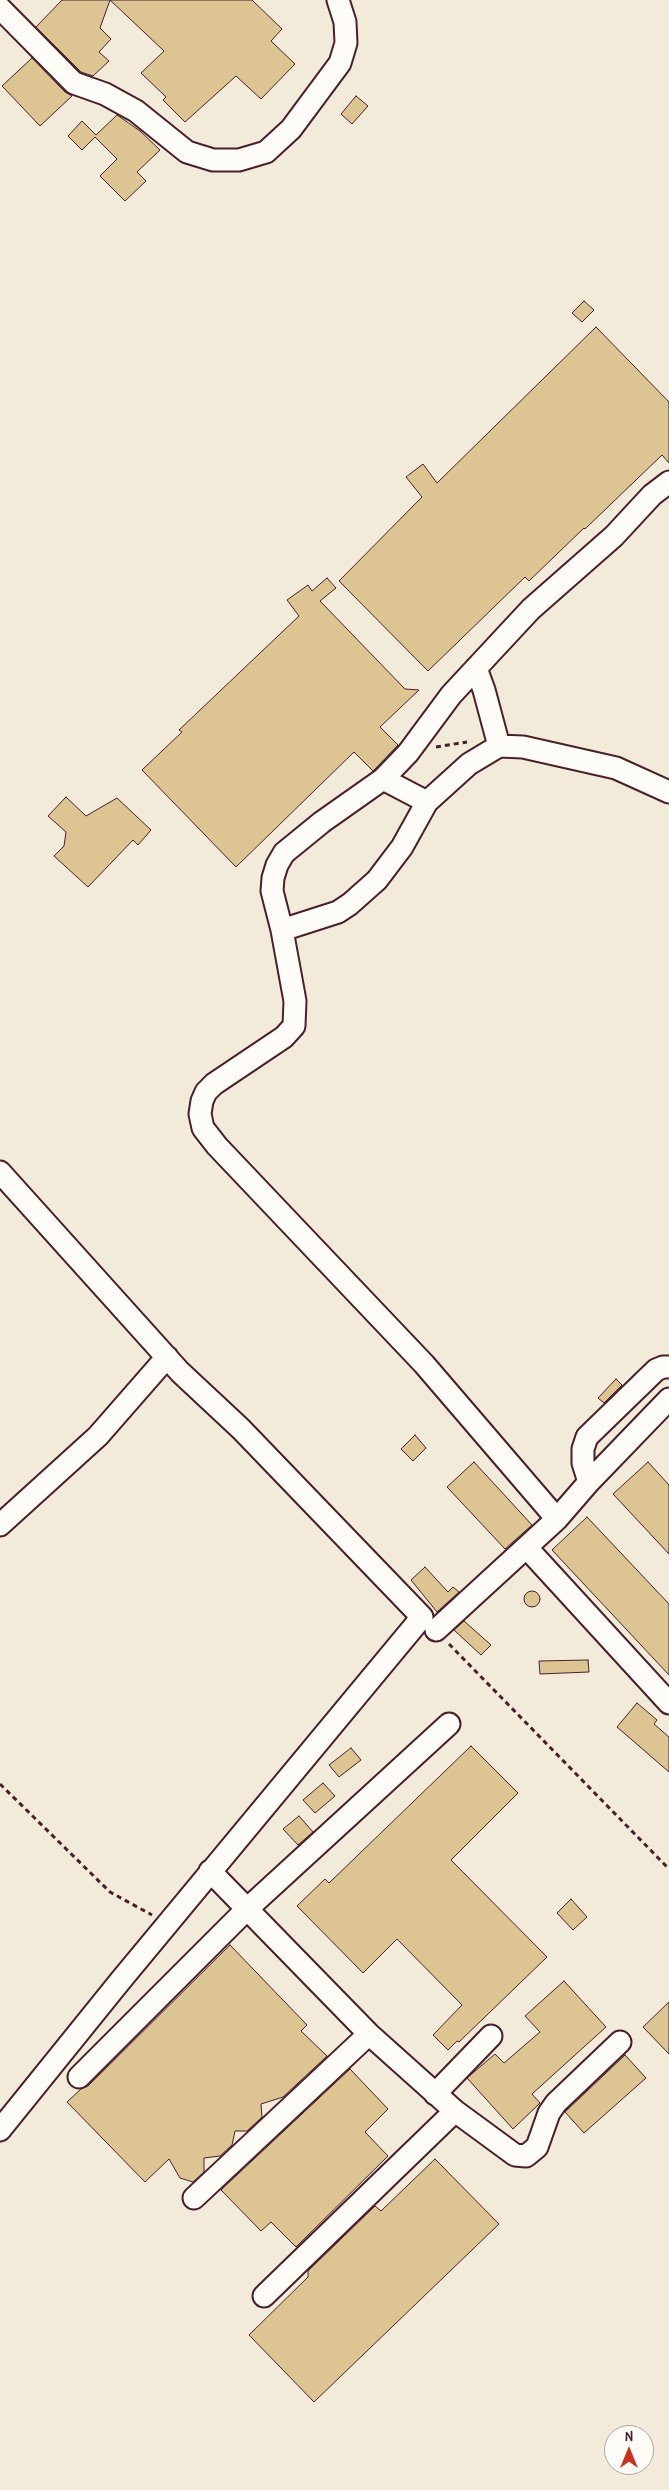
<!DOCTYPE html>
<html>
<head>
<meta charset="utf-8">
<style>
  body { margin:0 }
  #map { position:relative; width:669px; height:2490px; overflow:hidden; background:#f3ebd9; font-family:"Patrick Hand",sans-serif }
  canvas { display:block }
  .north { position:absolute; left:604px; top:2425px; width:50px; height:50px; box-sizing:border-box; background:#fdfcf7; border:1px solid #b5a4a5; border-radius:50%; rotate:0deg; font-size:14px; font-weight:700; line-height:20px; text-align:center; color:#4a1f2b }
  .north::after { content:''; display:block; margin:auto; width:18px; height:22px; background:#c8321e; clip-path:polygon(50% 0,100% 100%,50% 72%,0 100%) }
</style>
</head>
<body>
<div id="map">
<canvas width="669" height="2490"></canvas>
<div class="north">N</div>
</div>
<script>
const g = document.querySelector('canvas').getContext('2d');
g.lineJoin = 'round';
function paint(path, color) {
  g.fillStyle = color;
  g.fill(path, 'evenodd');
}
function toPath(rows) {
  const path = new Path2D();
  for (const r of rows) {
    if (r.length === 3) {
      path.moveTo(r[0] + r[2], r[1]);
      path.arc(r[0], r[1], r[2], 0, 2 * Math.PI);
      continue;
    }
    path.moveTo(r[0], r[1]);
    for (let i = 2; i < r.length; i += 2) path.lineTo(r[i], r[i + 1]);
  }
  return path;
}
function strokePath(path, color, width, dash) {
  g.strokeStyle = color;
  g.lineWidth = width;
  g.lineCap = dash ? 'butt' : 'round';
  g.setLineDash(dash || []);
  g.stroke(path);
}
const building = toPath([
  [62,0,252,0,282,29,271,41,295,64,261,99,236,76,185,122,163,100,166,97,141,73,164,51,110,0,100,28,111,39,99,52,109,61,93,76,81,72,36,27,62,0],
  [32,58,65,92,72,96,40,126,2,86,32,58],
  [356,96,368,106,352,124,341,114,356,96],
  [117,115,140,131,160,150,137,172,146,181,125,201,100,176,117,159,95,137,82,150,68,136,82,121,96,135,117,115],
  [584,301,594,310,582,322,572,313,584,301],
  [596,327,669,402,669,463,662,455,585,529,584,528,529,581,525,577,428,671,339,581,422,497,406,477,423,464,437,483,596,327],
  [327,578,336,588,320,601,405,689,419,690,380,727,398,745,375,769,373,771,354,752,236,867,142,770,182,732,179,730,299,616,287,600,308,585,312,591,327,578],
  [66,797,86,816,117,798,151,830,138,845,133,840,88,887,54,856,64,846,66,832,48,816,66,797],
  [616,1379,622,1385,604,1403,598,1398,616,1379],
  [415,1435,426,1448,413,1461,401,1449,415,1435],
  [474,1462,532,1525,505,1549,447,1487,474,1462],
  [648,1462,669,1485,669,1554,613,1494,648,1462],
  [587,1517,669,1604,669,1675,552,1550,587,1517],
  [425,1567,448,1592,453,1587,459,1592,437,1612,411,1580,425,1567],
  [532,1599,8],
  [464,1621,491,1645,481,1655,454,1630,464,1621],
  [588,1660,589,1672,540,1674,539,1661,588,1660],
  [637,1703,657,1720,654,1724,669,1737,669,1772,617,1727,637,1703],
  [471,1746,518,1793,451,1860,547,1957,459,2042,457,2041,448,2050,433,2035,462,2005,397,1939,363,1973,297,1906,325,1879,329,1883,471,1746],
  [351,1748,361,1760,339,1777,329,1765,351,1748],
  [323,1783,335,1796,315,1813,303,1800,323,1783],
  [299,1816,313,1832,298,1845,283,1829,299,1816],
  [571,1899,587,1917,573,1930,557,1913,571,1899],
  [230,1945,307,2025,301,2031,327,2056,283,2097,261,2104,262,2117,247,2131,235,2131,232,2145,220,2156,204,2158,204,2172,193,2182,180,2178,169,2159,145,2182,67,2102,81,2089,88,2086,230,1945],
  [564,1981,606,2027,532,2094,540,2103,513,2129,467,2078,495,2054,504,2063,540,2032,525,2016,564,1981],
  [669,2002,669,2054,643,2027,669,2002],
  [625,2055,646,2078,584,2133,565,2112,625,2055],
  [350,2069,388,2109,365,2132,388,2156,296,2247,271,2222,261,2231,221,2190,350,2069],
  [435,2159,499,2224,314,2402,249,2335,308,2277,308,2271,375,2206,381,2211,435,2159]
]);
const path = toPath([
  [436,747,467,742],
  [449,1644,669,1869],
  [0,1784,110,1892,152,1915]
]);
const minor = toPath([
  [0,8,74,83,105,94,136,111,187,152,213,160,239,160,266,152,291,129,340,63,346,43,345,22,338,0],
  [669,482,652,495,614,536,531,609,451,695,408,753,383,779,322,822,284,853,277,865,273,878,272,891,282,930,338,912,350,904,377,880,402,847,427,802,469,764,499,746,523,747,616,768,669,792],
  [476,668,484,690,499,746],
  [383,779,427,802],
  [282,930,295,1001,294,1026,284,1037,214,1084,206,1092,202,1101,200,1114,203,1128,217,1146,424,1364,557,1519,436,1630],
  [0,1172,180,1372,241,1429,422,1617,121,1980,0,2130],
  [589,1482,583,1463,583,1449,587,1437,656,1370,663,1367,669,1367],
  [557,1519,589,1482,669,1399],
  [0,1525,98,1436,167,1357],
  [527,1548,669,1703],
  [210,1871,369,2034,455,2111,264,2296],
  [79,2077,246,1910,449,1724],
  [435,2094,491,2036],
  [455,2111,515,2155,526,2156,537,2147,549,2113,556,2103,620,2042],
  [194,2198,369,2034]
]);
paint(building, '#dcc493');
strokePath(building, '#4a1f2b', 1);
strokePath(minor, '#4a1f2b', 25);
strokePath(path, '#4a1f2b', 3, [5, 4]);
strokePath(minor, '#fdfcf7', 21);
</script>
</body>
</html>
